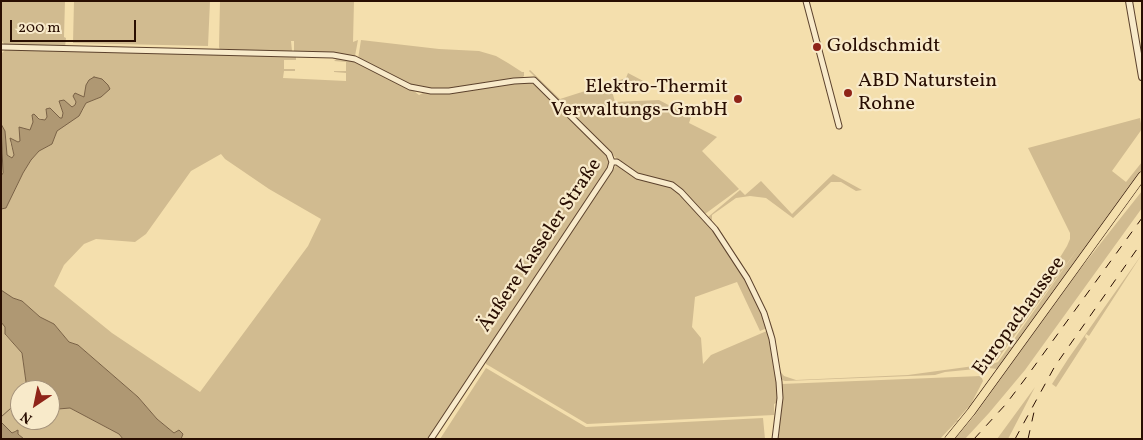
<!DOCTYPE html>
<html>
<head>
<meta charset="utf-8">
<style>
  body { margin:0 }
  #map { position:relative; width:1143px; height:440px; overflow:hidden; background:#f4dfad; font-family:Vollkorn,serif }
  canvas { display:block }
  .frame { position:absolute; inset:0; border:2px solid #290e02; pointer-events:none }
  .north { position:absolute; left:10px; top:380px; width:50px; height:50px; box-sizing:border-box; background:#f8eaca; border:1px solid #a5927a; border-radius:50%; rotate:214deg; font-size:14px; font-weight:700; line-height:20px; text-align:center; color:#290e02 }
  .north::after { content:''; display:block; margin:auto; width:18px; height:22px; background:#8f2418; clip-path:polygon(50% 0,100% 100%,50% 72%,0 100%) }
  .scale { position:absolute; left:10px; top:20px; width:126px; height:22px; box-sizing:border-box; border:2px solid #290e02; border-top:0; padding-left:6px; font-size:15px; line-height:18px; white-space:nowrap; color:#290e02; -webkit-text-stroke:4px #f8eaca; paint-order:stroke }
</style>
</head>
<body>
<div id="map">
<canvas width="1143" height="440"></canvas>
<div class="frame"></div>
<div class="north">N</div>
<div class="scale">200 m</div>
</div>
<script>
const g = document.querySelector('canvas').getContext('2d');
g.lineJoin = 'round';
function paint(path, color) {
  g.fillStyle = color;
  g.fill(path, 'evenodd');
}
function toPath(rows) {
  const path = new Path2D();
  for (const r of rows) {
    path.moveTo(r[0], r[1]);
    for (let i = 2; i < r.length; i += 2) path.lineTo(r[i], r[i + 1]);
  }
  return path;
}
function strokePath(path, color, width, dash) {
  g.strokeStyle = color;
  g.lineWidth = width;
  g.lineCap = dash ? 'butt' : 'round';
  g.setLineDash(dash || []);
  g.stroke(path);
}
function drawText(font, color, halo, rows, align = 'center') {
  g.font = font + ' Vollkorn,serif';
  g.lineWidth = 4.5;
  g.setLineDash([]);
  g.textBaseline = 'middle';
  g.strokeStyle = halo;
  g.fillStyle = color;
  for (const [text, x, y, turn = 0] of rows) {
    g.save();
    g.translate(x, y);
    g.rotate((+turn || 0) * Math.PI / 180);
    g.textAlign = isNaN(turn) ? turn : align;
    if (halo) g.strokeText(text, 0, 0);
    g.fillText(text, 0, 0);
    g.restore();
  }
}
const green = toPath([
  [1,1,65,1,64,37,66,38,65,47,5,45,2,41],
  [74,1,210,1,208,46,73,43],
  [220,1,354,1,353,42,358,40,355,56,294,52,294,41,291,41,292,51,290,53,220,50,219,47],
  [361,40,439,49,479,51,496,56,508,63,522,72,524,72,524,76,522,78,513,78,460,88,437,90,416,87,358,59],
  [6,49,296,56,296,60,284,60,284,69,295,69,295,71,284,71,283,78,346,81,346,73,334,72,334,71,346,71,346,62,334,61,339,57,356,61,410,88,419,95,425,92,523,82,531,83,537,85,605,153,610,161,605,173,428,439,181,439,183,434,179,430,174,433,157,419,138,397,78,345,69,342,54,324,40,317,22,301,13,298,1,290,1,209,6,208,23,173,31,160,39,151,52,144,57,131,83,110,86,103,101,97,86,85,84,97,80,96,74,99,76,102,75,105,72,107,59,102,63,113,62,118,60,118,49,108,46,109,47,117,45,120,32,115,33,122,30,130,19,128,21,141,18,142,11,139,10,142,14,155,12,158,7,155,5,131,1,124,1,54],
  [221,154,225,159,269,189,321,219,308,246,200,392,112,333,54,286,64,265,84,244,96,239,135,242,146,234,191,171],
  [530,70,560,99,626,78,628,73,647,83,612,91,615,102,659,100,691,117,689,123,717,137,702,151,739,189,705,214,682,190,641,176,620,162,529,71],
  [1140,118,1142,129,1112,171,1126,182,1142,162,1142,171,998,369,988,368,990,365,998,362,1079,247,997,360,989,363,986,368,945,372,935,375,785,381,782,380,779,373,772,329,757,293,716,227,708,217,740,190,745,195,761,181,792,214,833,174,862,190,856,191,841,182,831,182,793,218,766,198,750,196,736,198,712,215,712,221,740,261,759,295,768,315,774,332,780,371,784,376,796,380,908,375,974,366,983,363,992,355,1037,295,1067,246,1070,239,1070,233,1028,148],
  [617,164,630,174,673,188,708,222,745,277,761,309,767,328,760,331,737,282,695,297,692,327,701,338,703,364,711,355,769,330,778,387,778,402,774,404,774,415,587,424,486,364,485,359],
  [1142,191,1142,208,1025,370,989,413,965,439,955,439,975,415,1066,287],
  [1142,254,1089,336,1086,334,1085,337,1087,339,1056,387,1052,384,1068,359],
  [1,322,5,327,5,335,22,353,27,389,29,390,20,390,20,420,50,420,50,403,58,409,70,408,119,434,123,439,24,439,15,430,13,433,10,432,1,422],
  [486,368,586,427,763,418,765,439,440,439],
  [981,376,983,381,971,404,957,420,959,421,956,422,940,439,778,439,781,384],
  [1035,387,1008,439,997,439]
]);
const water = toPath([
  [94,77,102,79,108,85,110,89,101,97,86,103,79,116,57,131,52,144,39,151,31,160,23,173,6,208,1,209,1,176,3,173,1,124,5,131,7,155,12,158,14,155,10,138,18,142,20,141,19,127,30,130,33,122,32,115,34,114,39,119,45,120,47,117,46,109,50,108,60,118,62,118,63,113,59,101,64,100,72,107,75,105,76,102,73,96,75,93,84,97,86,85,89,80,94,77],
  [1,290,13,298,22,301,40,317,54,324,69,342,78,345,138,397,157,419,174,433,179,430,183,434,181,439,123,439,119,434,70,408,58,409,50,403,50,390,27,389,22,353,5,334,5,327,1,322,1,290],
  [1,422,12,433,18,430,18,434,24,439,1,439,1,422]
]);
const stream = toPath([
  [1,417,20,400]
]);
const minor = toPath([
  [806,1,839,126],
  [1,47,333,55,355,59,410,87,431,91,449,91,514,81,534,80,609,154,612,162],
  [612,162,617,162,637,176,672,185,681,192,715,229,747,278,764,313,772,339,779,382,780,398,775,439],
  [431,439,610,169,612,162]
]);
const tertiary = toPath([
  [1129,1,1142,77]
]);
const primary = toPath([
  [949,439,971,412,1142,176]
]);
const rail = toPath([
  [974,439,1006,404,1025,379,1142,218],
  [1015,439,1055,366,1142,242],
  [1028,439,1034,412]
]);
const markers = [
  [817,47,5,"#8f2418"],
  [848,93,5,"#8f2418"],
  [738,99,5,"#8f2418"]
];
const poiNames = [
  ["Goldschmidt",827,47],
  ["ABD Naturstein",858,82],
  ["Rohne",858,105],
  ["Elektro-Thermit",728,88,"right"],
  ["Verwaltungs-GmbH",728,111,"right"]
];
const streetNames = [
  ["Äußere Kasseler Straße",541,246,-56],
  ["Europachaussee",1020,317,-54]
];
paint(green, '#d1bb90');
paint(water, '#af9873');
strokePath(water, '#796146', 1);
strokePath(stream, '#796146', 1);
strokePath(minor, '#5c422d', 7);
strokePath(tertiary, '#5c422d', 8);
strokePath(primary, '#290e02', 9);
strokePath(minor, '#f8eaca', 5);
strokePath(tertiary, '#f8eaca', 6);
strokePath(primary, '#f4dfad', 8);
strokePath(rail, '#290e02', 1, [9, 9]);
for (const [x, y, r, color] of markers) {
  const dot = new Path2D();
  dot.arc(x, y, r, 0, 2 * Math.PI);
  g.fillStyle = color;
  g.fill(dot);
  strokePath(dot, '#f8eaca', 2);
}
drawText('20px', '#290e02', '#f8eaca', poiNames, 'left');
drawText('20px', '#290e02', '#f8eaca', streetNames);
</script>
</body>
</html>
